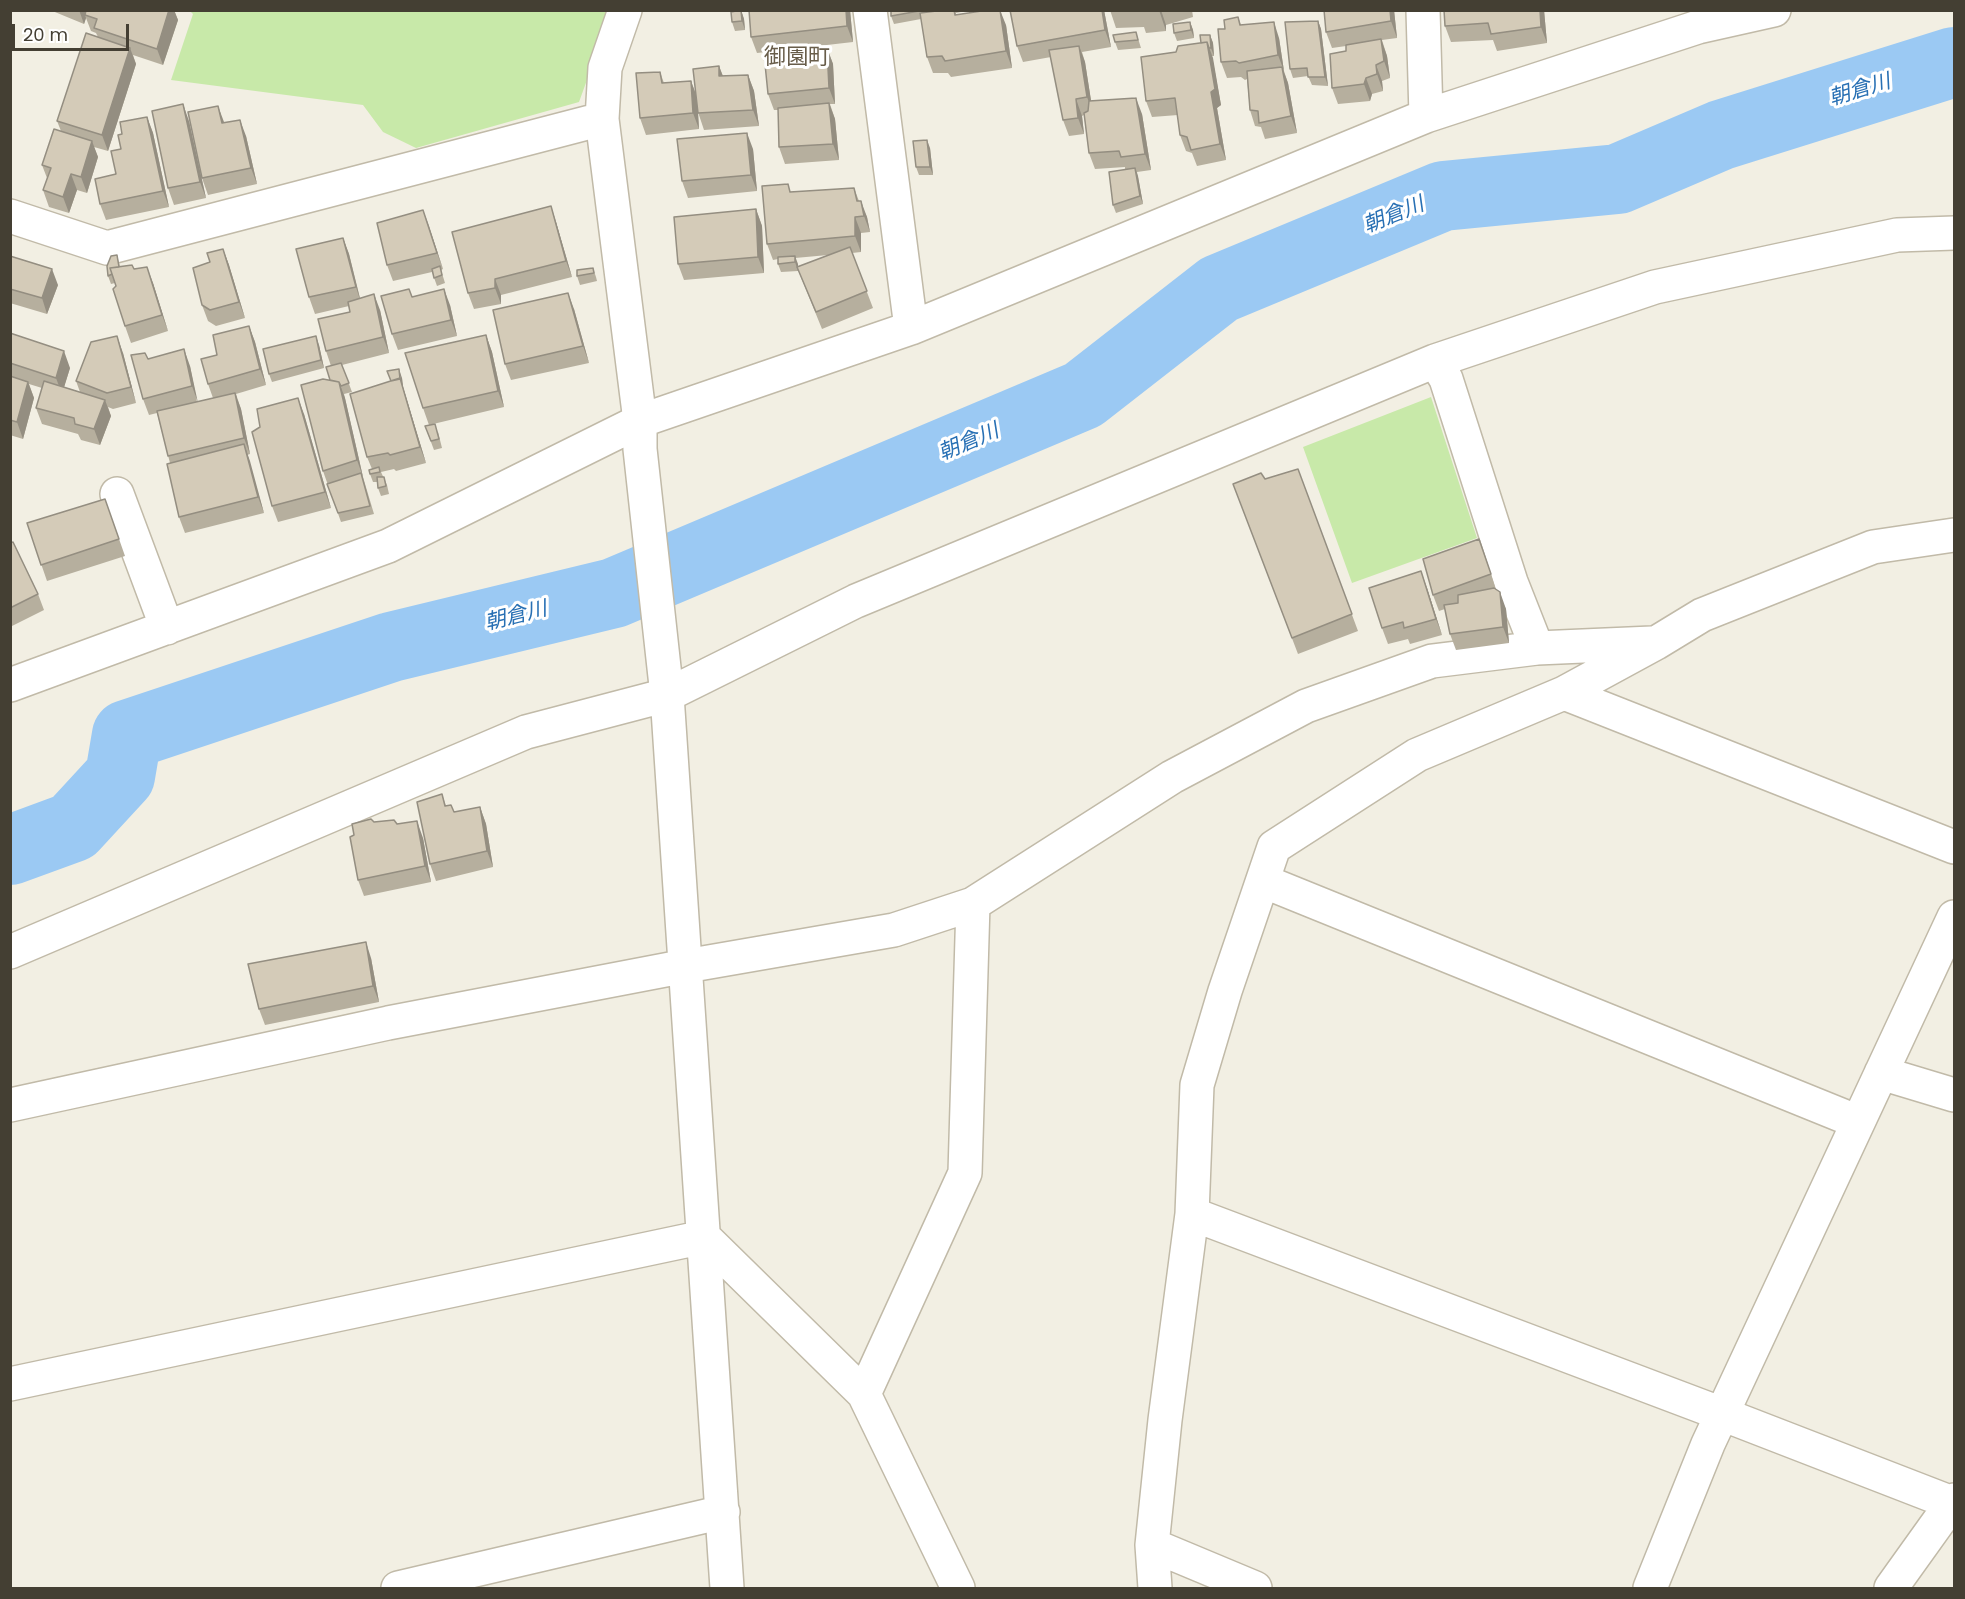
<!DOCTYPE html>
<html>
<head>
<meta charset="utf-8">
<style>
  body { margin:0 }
  #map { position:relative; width:1965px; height:1599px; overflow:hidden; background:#f2efe3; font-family:Poppins,sans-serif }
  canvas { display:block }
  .frame { position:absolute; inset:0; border:12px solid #443f33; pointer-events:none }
  .scale { position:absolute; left:12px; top:24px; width:117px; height:27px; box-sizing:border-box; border:3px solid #443f33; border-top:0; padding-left:8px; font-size:18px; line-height:21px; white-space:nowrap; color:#443f33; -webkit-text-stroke:4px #fff; paint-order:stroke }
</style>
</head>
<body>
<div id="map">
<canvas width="1965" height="1599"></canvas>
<div class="frame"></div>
<div class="scale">20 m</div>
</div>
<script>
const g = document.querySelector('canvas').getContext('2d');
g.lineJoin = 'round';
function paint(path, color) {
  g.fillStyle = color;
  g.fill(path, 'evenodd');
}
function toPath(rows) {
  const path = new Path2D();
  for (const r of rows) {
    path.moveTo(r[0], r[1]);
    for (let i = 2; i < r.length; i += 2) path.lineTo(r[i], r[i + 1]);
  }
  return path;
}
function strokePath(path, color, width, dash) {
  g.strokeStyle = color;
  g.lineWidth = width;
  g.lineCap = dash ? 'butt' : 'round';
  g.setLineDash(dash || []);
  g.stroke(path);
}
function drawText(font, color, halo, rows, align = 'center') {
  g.font = font + ' Poppins,"Noto Sans JP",sans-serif';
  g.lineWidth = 6;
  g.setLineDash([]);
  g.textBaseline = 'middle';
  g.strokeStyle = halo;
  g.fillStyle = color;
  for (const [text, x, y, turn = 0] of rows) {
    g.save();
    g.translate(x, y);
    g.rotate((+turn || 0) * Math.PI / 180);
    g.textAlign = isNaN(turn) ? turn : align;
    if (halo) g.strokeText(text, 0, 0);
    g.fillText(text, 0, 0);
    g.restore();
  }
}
const green = toPath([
  [190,11,612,11,579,102,416,148,383,132,363,105,171,80,193,14],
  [1431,397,1477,538,1352,583,1303,447]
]);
const river = toPath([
  [10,850,73,827,120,776,127,735,391,647,614,593,1083,395,1219,289,1443,196,1618,179,1721,135,1954,62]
]);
const minor = toPath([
  [870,10,911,328],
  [1423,10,1426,116],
  [602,119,640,421,640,449,667,695,727,1588],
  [10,216,107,248,602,119,605,68,625,10],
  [1435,361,1446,379,1511,582,1537,648],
  [117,494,167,628],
  [10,685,388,546,640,421,911,328,1426,116,1698,27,1774,10],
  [1564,693,1954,847],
  [1263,881,1858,1122],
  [10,952,526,732,667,695,856,601,1435,361,1655,287,1897,235,1954,233],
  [1881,1073,1954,1095],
  [10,1105,388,1023,686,966,894,930,973,904],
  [1192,1214,1722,1414,1952,1503],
  [10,1384,704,1237,864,1394,958,1588],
  [864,1394,965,1173,973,904,1172,777,1306,706,1432,661,1537,648,1652,643],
  [1152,1545,1255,1588],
  [398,1588,723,1512],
  [1155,1588,1152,1545,1165,1420,1192,1214,1197,1085,1225,991,1274,847,1417,755,1564,693,1656,643,1702,615,1873,547,1954,535],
  [1650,1588,1708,1444,1954,917],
  [1891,1588,1954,1500]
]);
const wall = toPath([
  [50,10,174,10,178,20,163,65,133,55,136,64,108,151,94,147,98,157,87,193,77,190,69,213,49,207,43,190,47,178,42,165,61,131,57,121,98,37,96,33,91,31,86,18,84,24],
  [741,10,744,19,745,30,735,31,732,22],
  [749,10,850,10,853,42,757,53,751,37],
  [919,10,920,13,923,13,922,10,971,10,956,13,956,15,1006,25,1012,68,951,77,948,73,933,73,927,57,921,19,894,24,891,16],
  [1104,10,1111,47,1082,52,1085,62,1091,101,1142,114,1151,170,1137,172,1143,204,1116,213,1113,205,1125,170,1125,167,1095,169,1089,153,1084,115,1082,116,1084,134,1069,136,1063,120,1051,57,1023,62,1017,46],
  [1110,10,1192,10,1193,17,1166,25,1166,31,1146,33,1144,27,1116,28],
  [1394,10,1397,38,1382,40,1387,56,1390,78,1382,81,1383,91,1372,94,1370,101,1338,104,1332,88,1346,51,1346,46,1332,48,1326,32],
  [1544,10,1547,43,1497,51,1493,40,1451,42,1445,26],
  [1238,17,1241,25,1279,38,1284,71,1288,83,1297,133,1265,139,1261,127,1255,126,1250,110,1247,79,1245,80,1241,77,1227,78,1221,62,1225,29],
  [1318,21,1321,29,1328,86,1312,85,1308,76,1293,78,1290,69],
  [1190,22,1193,30,1194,38,1177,41,1174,33],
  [1136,32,1141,48,1118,50,1115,42],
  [1210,35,1213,43,1214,56,1212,56,1221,105,1217,108,1226,160,1197,166,1192,153,1186,151,1180,135,1178,115,1152,117,1146,101,1176,52,1201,43],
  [827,48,833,64,835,104,830,104,835,119,839,160,785,164,779,147,778,110,774,110,768,94],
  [719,66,723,76,748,75,754,91,759,126,704,130,698,112,699,129,646,135,640,118,660,72,664,83,691,81,696,95],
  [147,117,153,133,169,207,106,220,100,204,116,174,121,149,122,134],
  [189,121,206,198,174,205,168,188],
  [224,123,246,136,257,184,208,195,202,178],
  [930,148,933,175,919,175,916,167],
  [753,149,757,191,688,198,682,181],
  [854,188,859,201,867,217,870,232,861,233,861,252,852,253,873,308,822,329,798,270,798,271,781,272,778,264,778,259,773,260,767,244,791,192],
  [828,255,798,267,795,258],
  [756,209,762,226,764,273,684,280,678,264],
  [423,210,443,269,441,270,445,283,437,286,432,272,393,281,387,265],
  [556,222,572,277,501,295,501,304,474,309,468,293],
  [343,238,349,254,360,298,380,310,389,353,342,365,352,392,344,394,363,477,374,514,341,522,323,471,331,366,326,351,350,312,349,306,315,314,309,297],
  [223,249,229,265,245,318,216,326,208,321,202,305,210,262],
  [117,255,120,267,134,269,153,283,168,331,131,343,125,326,115,283,111,284,108,276],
  [10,256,58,285,47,314,10,303],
  [593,268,596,277,597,281,580,285,577,276],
  [412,297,450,305,457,336,398,350,392,334],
  [574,309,589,363,511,380,505,364],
  [249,326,255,342,266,385,236,394,241,409,250,454,247,455,264,513,185,533,179,517,170,463,157,413,149,415,143,399,148,359,190,366,197,402,213,398,208,384,217,355],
  [10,333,70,368,64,387,80,392,76,381,123,353,136,403,113,409,108,407,111,416,100,445,81,440,78,434,42,424,36,408,42,388,29,384,34,398,23,439,10,435],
  [486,335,492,352,504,407,429,425,423,408],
  [319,345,324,368,272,382,269,374],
  [387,371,402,378,403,387,426,463,396,471,394,469,381,472,387,485,389,494,381,496,378,488,377,482,373,482,370,474,372,469,367,457,391,381],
  [304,414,331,508,278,522,272,506],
  [425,426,438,432,442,448,434,450],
  [1298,469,1358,631,1298,654,1233,484,1265,479],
  [105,499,125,556,47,581,27,523],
  [10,543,38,594,44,610,10,627],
  [1485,556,1496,590,1506,609,1509,643,1456,650,1450,634,1445,609,1439,611,1433,595],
  [1427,588,1442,635,1410,644,1408,639,1388,644,1382,628],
  [442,794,446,806,454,812,480,807,486,824,493,867,436,881,430,864],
  [374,822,423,838,431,882,364,896,358,880],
  [371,958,379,1002,265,1025,259,1009]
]);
const shadedWall = toPath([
  [79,10,90,10,85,15,86,18,84,24],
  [169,10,174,10,178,20,163,65,157,49],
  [741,10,744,19,745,30,742,21],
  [846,10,850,10,853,42,847,26],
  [1000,10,1006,25,1012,68,1006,51],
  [1102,10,1104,10,1111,47,1105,30],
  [1159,10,1161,10,1166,25,1166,31],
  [1390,10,1394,10,1397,38,1391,21],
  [1540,10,1544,10,1547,43,1541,27],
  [1318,21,1321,29,1328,86,1325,77],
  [1190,22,1193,30,1194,38,1191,30],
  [1274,22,1279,38,1284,71,1278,55],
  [1210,35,1213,43,1214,56,1211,48],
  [1381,39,1387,56,1390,78,1384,61],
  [1207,42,1213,58,1221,105,1217,108,1226,160,1220,144,1211,92],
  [1079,46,1085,62,1093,113,1087,97],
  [130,48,136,64,108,151,102,135],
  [827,48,833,64,835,104,829,88],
  [1376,65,1382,81,1383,91,1377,74],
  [719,66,725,82,719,76],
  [1282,67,1288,83,1297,133,1291,116],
  [748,75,754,91,759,126,753,110],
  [1366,78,1372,94,1370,101,1364,84],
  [691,81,697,97,699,129,693,113],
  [1136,98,1142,114,1151,170,1145,154],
  [1076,99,1082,116,1084,134,1078,118],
  [829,103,835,119,839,160,833,144],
  [183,104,189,121,206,198,200,182],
  [218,106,224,122,228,139,222,123],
  [147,117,153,133,169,207,163,191],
  [240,120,246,136,257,184,251,168],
  [747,133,753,149,757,191,751,175],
  [927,140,930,148,933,175,930,167],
  [92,141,98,157,87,193,81,177],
  [1135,168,1138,176,1143,204,1140,196],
  [71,174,77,190,69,213,63,197],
  [861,201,867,217,870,232,864,216],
  [551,206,556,222,572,277,566,261],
  [756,209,762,226,764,273,758,257],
  [423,210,429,226,443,269,437,253],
  [855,217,861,233,861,252,855,236],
  [343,238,349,254,361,303,356,287],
  [223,249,229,265,245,318,239,302],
  [795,256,798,264,798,271,795,262],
  [147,267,153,283,168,331,162,315],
  [52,269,58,285,47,314,42,298],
  [495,279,501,295,501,304,495,288],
  [444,289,450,305,457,336,451,320],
  [568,293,574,309,589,363,583,346],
  [374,294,380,310,389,353,383,337],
  [249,326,255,342,266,385,260,369],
  [486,335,492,352,504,407,498,391],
  [117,336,123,353,136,403,131,387],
  [316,336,319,345,324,368,321,360],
  [184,349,190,366,198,403,192,386],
  [64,351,70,368,62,394,56,378],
  [399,369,402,378,403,387,426,463,420,447,401,382],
  [28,382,34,398,23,439,17,422],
  [339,382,345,398,363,477,357,460],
  [235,393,241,409,250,454,244,438],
  [298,398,304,414,331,508,325,492],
  [105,400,111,416,100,445,94,429],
  [244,444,250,461,264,513,258,497],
  [1421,571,1427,588,1442,635,1436,619],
  [1500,592,1506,609,1509,643,1503,627],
  [480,807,486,824,493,867,487,851],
  [417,821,423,838,431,882,425,866],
  [366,942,371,958,379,1002,373,986]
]);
const building = toPath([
  [86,10,169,10,157,49,94,28,97,19,85,15,86,10],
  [741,10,742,21,732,22,731,12,741,10],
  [749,10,846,10,847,26,751,37,749,10],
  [891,10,919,10,919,11,891,16,891,10],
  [945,10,954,10,955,15,988,10,1000,10,1006,51,945,61,942,56,927,57,920,13,945,10],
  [1010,10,1102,10,1105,30,1017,46,1010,10],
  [1324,10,1390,10,1391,21,1326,32,1324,10],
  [1444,10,1540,10,1541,27,1491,34,1488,23,1445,26,1444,10],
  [1238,17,1240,25,1274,22,1278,55,1239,63,1236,61,1221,62,1218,29,1225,29,1224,20,1238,17],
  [1318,21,1325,77,1308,77,1307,68,1290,69,1285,22,1318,21],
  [1190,22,1191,30,1174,33,1173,24,1190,22],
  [1136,32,1138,40,1115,42,1113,35,1136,32],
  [86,33,130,48,102,135,57,121,86,33],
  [1200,35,1210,35,1211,48,1209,48,1207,42,1201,43,1200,35],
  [1381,39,1384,61,1376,65,1377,74,1366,78,1364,84,1332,88,1330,54,1346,51,1346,45,1381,39],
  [1207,42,1215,89,1211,92,1220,144,1191,150,1187,137,1180,135,1175,98,1146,101,1141,57,1176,52,1178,46,1207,42],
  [1079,46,1087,97,1076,99,1078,118,1063,120,1049,50,1079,46],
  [827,48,829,88,768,94,764,54,827,48],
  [719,66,719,76,748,75,753,110,698,113,693,69,719,66],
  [1282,67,1291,116,1259,123,1258,111,1250,110,1247,71,1282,67],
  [660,72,662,83,691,81,693,113,640,118,636,73,660,72],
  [1136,98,1145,154,1121,157,1119,151,1089,153,1084,113,1088,111,1089,101,1136,98],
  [829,103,833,144,779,147,778,108,829,103],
  [183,104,200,182,168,188,152,111,183,104],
  [218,106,222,123,240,120,251,168,202,178,188,112,218,106],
  [147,117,163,191,100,204,95,179,116,174,111,151,121,149,118,135,122,134,120,122,147,117],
  [54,129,92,141,81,177,71,174,63,197,43,190,51,168,42,165,54,129],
  [747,133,751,175,682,181,677,139,747,133],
  [927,140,930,167,916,167,913,141,927,140],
  [1135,168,1140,196,1113,205,1109,172,1135,168],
  [788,184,790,192,854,188,857,201,861,201,864,216,855,217,855,236,767,244,762,186,788,184],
  [551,206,566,261,495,279,495,288,468,293,452,232,551,206],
  [756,209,758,257,678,264,674,217,756,209],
  [423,210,437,253,387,265,377,223,423,210],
  [343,238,356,287,309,297,296,249,343,238],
  [850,247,867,291,816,312,797,267,850,247],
  [223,249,239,302,210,310,202,305,193,268,210,262,207,253,223,249],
  [117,255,119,267,110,268,112,274,108,276,107,266,111,256,117,255],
  [10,256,52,269,42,298,10,289,10,256],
  [795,256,795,262,778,264,778,257,795,256],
  [132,265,134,269,147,267,162,315,125,326,113,289,116,286,110,268,132,265],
  [440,266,442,275,434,278,432,269,440,266],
  [593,268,594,273,577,276,577,270,593,268],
  [409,289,412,297,444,289,451,320,392,334,381,296,409,289],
  [568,293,583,346,505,364,493,310,568,293],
  [374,294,383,337,326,351,318,319,350,312,348,302,374,294],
  [249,326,260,369,208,384,201,359,217,355,213,335,249,326],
  [10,333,64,351,56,378,10,363,10,333],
  [486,335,498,391,423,408,405,353,486,335],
  [117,336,131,387,107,393,76,381,91,342,117,336],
  [316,336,321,360,269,374,263,349,316,336],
  [184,349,192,386,143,399,131,355,145,353,148,359,184,349],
  [341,363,349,383,341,386,339,382,330,380,326,367,341,363],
  [399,369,400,379,391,381,387,371,399,369],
  [10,376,28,382,17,422,10,420,10,376],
  [400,378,420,447,390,455,388,453,367,457,350,394,400,378],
  [323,379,339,382,357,460,323,471,301,385,323,379],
  [44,381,105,400,94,429,75,424,74,418,36,408,44,381],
  [235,393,244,438,168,456,157,411,235,393],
  [298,398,325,492,272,506,252,432,260,427,257,409,298,398],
  [435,424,439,439,431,441,425,426,435,424],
  [244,444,258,497,179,517,167,464,244,444],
  [379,467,380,472,370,474,369,470,379,467],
  [1298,469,1352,614,1292,638,1233,484,1261,473,1265,479,1298,469],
  [361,473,370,506,338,513,327,484,361,473],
  [377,477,384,477,386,486,378,488,377,477],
  [105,499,119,539,41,565,27,523,105,499],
  [1479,539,1491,574,1433,595,1423,559,1479,539],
  [13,542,38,594,10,608,10,543,13,542],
  [1421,571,1436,619,1404,628,1403,622,1382,628,1369,588,1421,571],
  [1494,588,1500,592,1503,627,1450,634,1444,605,1458,603,1458,595,1494,588],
  [442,794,445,806,451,805,454,812,480,807,487,851,430,864,417,802,442,794],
  [371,819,374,822,394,820,397,824,417,821,425,866,358,880,350,837,354,835,352,824,371,819],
  [366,942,373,986,259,1009,248,964,366,942]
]);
const waterNames = [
  ["朝倉川",1860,91,-17],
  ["朝倉川",1394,216,-22],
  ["朝倉川",969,443,-23],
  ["朝倉川",516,617,-14]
];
const quarterNames = [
  ["御園町",797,58]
];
paint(green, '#c8e9a9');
strokePath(river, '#9bc9f3', 70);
strokePath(minor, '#c1baa8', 36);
strokePath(minor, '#fff', 33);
paint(wall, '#b6af9e');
paint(shadedWall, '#948e81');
paint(building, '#d4cbb8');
strokePath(building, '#948e81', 1.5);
drawText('italic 21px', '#2870b4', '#fff', waterNames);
drawText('22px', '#685d4a', '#fff', quarterNames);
</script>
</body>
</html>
